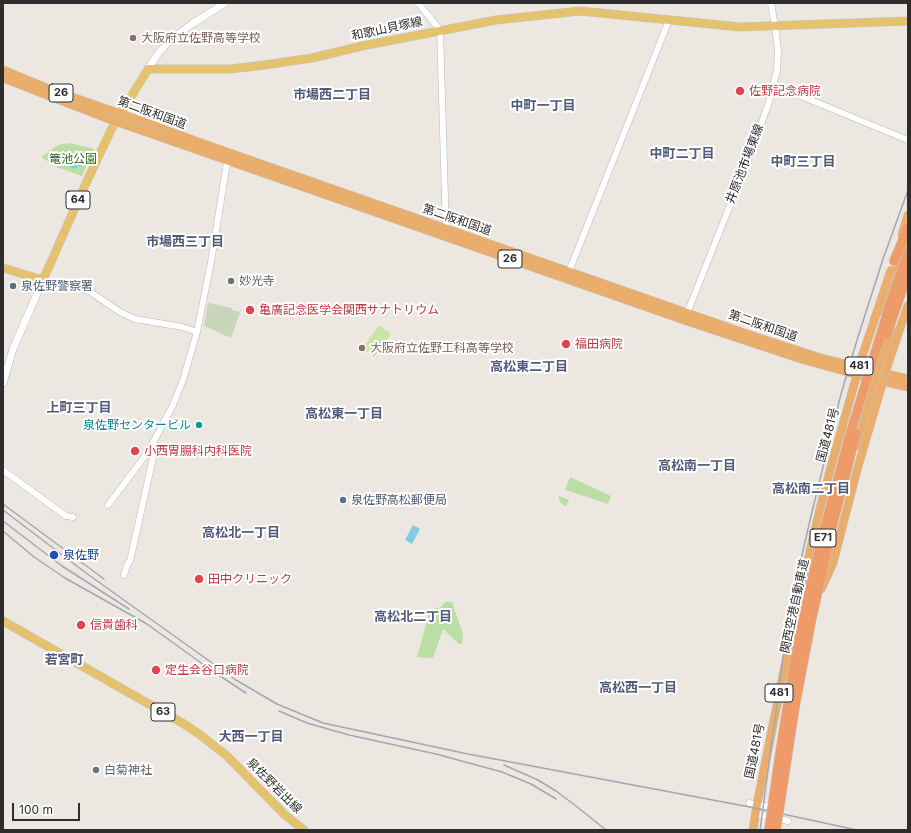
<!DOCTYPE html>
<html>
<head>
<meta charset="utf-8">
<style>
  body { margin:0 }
  #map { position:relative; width:911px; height:833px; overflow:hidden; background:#ede7e1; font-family:Inter,sans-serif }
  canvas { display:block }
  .frame { position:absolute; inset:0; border:4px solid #2d2d2d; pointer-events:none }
  .scale { position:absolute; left:12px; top:803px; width:68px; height:18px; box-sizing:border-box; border:2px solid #2d2d2d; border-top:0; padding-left:5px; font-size:12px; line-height:14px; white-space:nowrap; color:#2d2d2d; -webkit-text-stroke:3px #fff; paint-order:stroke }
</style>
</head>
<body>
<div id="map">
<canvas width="911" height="833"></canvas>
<div class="frame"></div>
<div class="scale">100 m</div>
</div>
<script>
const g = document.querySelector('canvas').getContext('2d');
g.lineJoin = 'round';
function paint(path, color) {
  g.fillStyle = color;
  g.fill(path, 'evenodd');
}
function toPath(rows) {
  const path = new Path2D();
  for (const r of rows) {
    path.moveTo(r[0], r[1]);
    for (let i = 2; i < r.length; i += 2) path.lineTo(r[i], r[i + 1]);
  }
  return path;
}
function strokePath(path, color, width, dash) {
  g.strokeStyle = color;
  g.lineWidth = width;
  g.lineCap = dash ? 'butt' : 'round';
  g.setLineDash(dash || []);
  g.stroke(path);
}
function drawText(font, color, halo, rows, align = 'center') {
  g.font = font + ' Inter,"Noto Sans JP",sans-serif';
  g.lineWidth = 4;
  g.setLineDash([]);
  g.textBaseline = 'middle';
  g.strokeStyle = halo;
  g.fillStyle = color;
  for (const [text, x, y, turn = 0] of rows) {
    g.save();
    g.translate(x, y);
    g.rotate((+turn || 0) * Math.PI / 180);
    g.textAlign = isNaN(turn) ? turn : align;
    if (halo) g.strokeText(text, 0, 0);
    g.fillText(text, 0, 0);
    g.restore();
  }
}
const green = toPath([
  [70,143,94,149,82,176,51,165,51,163,41,157,58,145],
  [570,477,611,496,608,504,565,490],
  [559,496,569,500,567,505,565,506,561,503,559,500],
  [445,602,452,602,463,634,462,644,459,644,443,629,433,658,417,657,430,610,441,607]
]);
const cemetery = toPath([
  [208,303,232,308,232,310,240,312,231,338,204,326]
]);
const pitch = toPath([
  [379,325,391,334,374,357,363,348]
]);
const water = toPath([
  [74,155,81,158,82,156,85,157,81,167,77,166,75,169,66,165,70,157,73,158],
  [413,525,420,529,412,544,405,540]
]);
const tertiary = toPath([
  [418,3,440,30,446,232],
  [774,85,908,140],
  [568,274,669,20],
  [43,280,89,291,120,312,135,319,183,327,197,332],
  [686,316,752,150,769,102,777,70,778,50,775,26,771,3],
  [3,470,66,516,73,517],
  [108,505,148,452,173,405,183,380,197,332,211,262,228,156],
  [124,575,128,563,130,561,153,458,148,452],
  [749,803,774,808],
  [756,814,788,821]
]);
const secondary = toPath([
  [148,69,157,55,170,40,192,24,225,3],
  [3,383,13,349,43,280]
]);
const primary = toPath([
  [3,268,43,280,87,181,112,128,148,69,231,69,264,65,312,58,362,46,496,20,580,11,740,27,908,21],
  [3,621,184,724,199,734,227,756,284,814,304,830]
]);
const trunk = toPath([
  [3,70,49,89,141,121,201,143,753,336,824,359,908,379],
  [3,78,109,119,684,320,801,359,876,380,908,387],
  [902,235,908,215],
  [883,312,908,240],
  [857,446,891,328],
  [821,589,833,563,857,470],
  [753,830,757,804,797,606,820,509,832,463]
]);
const motorway = toPath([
  [894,261,908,228]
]);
const rail = toPath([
  [3,504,104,579],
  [3,510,86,573,236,680,277,704,323,723,468,754,750,807,857,830],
  [3,521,62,566,129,609],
  [3,531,34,557,65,578,147,624,211,670,246,693],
  [279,711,307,723,349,735,436,754,502,772,531,784,556,799],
  [504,765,538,780,556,791,576,806,606,830],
  [760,830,786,637,800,564,811,516,841,394,857,340,883,259,908,190]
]);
const trunkBridge = toPath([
  [832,463,862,357,891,270],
  [857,470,888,364,908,305]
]);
const motorwayBridge = toPath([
  [887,334,908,273],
  [769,830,780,753,794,666,804,614,823,535,849,438,890,304,908,253],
  [776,830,795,706,811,622,832,527,856,434]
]);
const markers = [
  [133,38,4,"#8d6e63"],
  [740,91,5,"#e0444e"],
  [231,281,4,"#6b7280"],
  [13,286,4,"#5c6f8a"],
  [250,310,5,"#e0444e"],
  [566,344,5,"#e0444e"],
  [362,348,4,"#8d6e63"],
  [199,425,4,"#0f9aa8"],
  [135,451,5,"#e0444e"],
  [343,500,4,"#5c6f8a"],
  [54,555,5,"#1a4fb4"],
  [199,579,5,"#e0444e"],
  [81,625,5,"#e0444e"],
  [156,670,5,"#e0444e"],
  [96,770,4,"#6b7280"]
];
const shields = [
  [61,93,24],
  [78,200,24],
  [510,259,24],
  [859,366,28],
  [823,538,26],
  [779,693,28],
  [163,712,24]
];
const shieldNames = [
  ["26",61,93],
  ["64",78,200],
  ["26",510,259],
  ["481",859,366],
  ["E71",823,538],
  ["481",779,693],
  ["63",163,712]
];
const streetNames = [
  ["和歌山貝塚線",387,29,-12],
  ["第二阪和国道",152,113,20],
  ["井原池市場東線",745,164,-69],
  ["第二阪和国道",457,220,19],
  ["第二阪和国道",763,326,19],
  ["国道481号",828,435,-75],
  ["関西空港自動車道",795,606,-78],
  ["国道481号",755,751,-78],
  ["泉佐野岩出線",274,786,45]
];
const educationNames = [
  ["大阪府立佐野高等学校",141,38],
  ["大阪府立佐野工科高等学校",370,348]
];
const healthNames = [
  ["佐野記念病院",749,91],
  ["亀廣記念医学会関西サナトリウム",259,310],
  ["福田病院",575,344],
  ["小西胃腸科内科医院",144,451],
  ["田中クリニック",208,579],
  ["信貴歯科",90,625],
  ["定生会谷口病院",165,670]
];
const parkNames = [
  ["篭池公園",73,159]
];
const worshipNames = [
  ["妙光寺",239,281],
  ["白菊神社",104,770]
];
const serviceNames = [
  ["泉佐野警察署",21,286],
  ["泉佐野高松郵便局",351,500]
];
const cultureNames = [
  ["泉佐野センタービル",191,425]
];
const transitNames = [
  ["泉佐野",63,555]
];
const neighbourhoodNames = [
  ["市場西二丁目",332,95],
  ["中町一丁目",543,106],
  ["中町二丁目",682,154],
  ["中町三丁目",803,162],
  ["市場西三丁目",185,242],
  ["高松東二丁目",529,367],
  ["上町三丁目",79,408],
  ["高松東一丁目",344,414],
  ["高松南一丁目",697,466],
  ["高松南二丁目",811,489],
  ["高松北一丁目",241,533],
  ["高松北二丁目",413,617],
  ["若宮町",64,660],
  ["高松西一丁目",638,688],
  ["大西一丁目",251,737]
];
paint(green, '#badea3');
paint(cemetery, '#c8d5b9');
paint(pitch, '#cbe4a0');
paint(water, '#7ecfe4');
strokePath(tertiary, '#b4b7bf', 7);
strokePath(secondary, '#b4b7bf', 8);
strokePath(primary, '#c4c4c4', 9);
strokePath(trunk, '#c4c4c4', 9);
strokePath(motorway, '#c4c4c4', 10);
strokePath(tertiary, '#fff', 6);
strokePath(secondary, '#fff', 7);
strokePath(primary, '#e4c26e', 8);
strokePath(trunk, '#eaae6c', 8);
strokePath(motorway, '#ef9b69', 9);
strokePath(rail, '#a3a7b5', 1.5);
strokePath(trunkBridge, '#c4c4c4', 9, []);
strokePath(motorwayBridge, '#c4c4c4', 10, []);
strokePath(trunkBridge, '#eaae6c', 8);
strokePath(motorwayBridge, '#ef9b69', 9);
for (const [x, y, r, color] of markers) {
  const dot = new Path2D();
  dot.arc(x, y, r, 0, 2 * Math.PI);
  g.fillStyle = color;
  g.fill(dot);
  strokePath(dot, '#fff', 1.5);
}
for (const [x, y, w] of shields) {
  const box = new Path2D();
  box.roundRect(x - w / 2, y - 9, w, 18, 3);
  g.fillStyle = '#fff';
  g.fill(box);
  strokePath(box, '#2d2d2d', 1);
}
drawText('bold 11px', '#2d2d2d', null, shieldNames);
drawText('12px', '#2d2d2d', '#fff', streetNames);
drawText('12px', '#785e54', '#fff', educationNames, 'left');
drawText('12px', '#be3a42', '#fff', healthNames, 'left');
drawText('12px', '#346422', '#fff', parkNames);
drawText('12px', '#5b616d', '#fff', worshipNames, 'left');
drawText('12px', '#4e5e75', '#fff', serviceNames, 'left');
drawText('12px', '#0d838f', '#fff', cultureNames, 'right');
drawText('12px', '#164399', '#fff', transitNames, 'left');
drawText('bold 13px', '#515a7a', '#fff', neighbourhoodNames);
</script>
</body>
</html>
